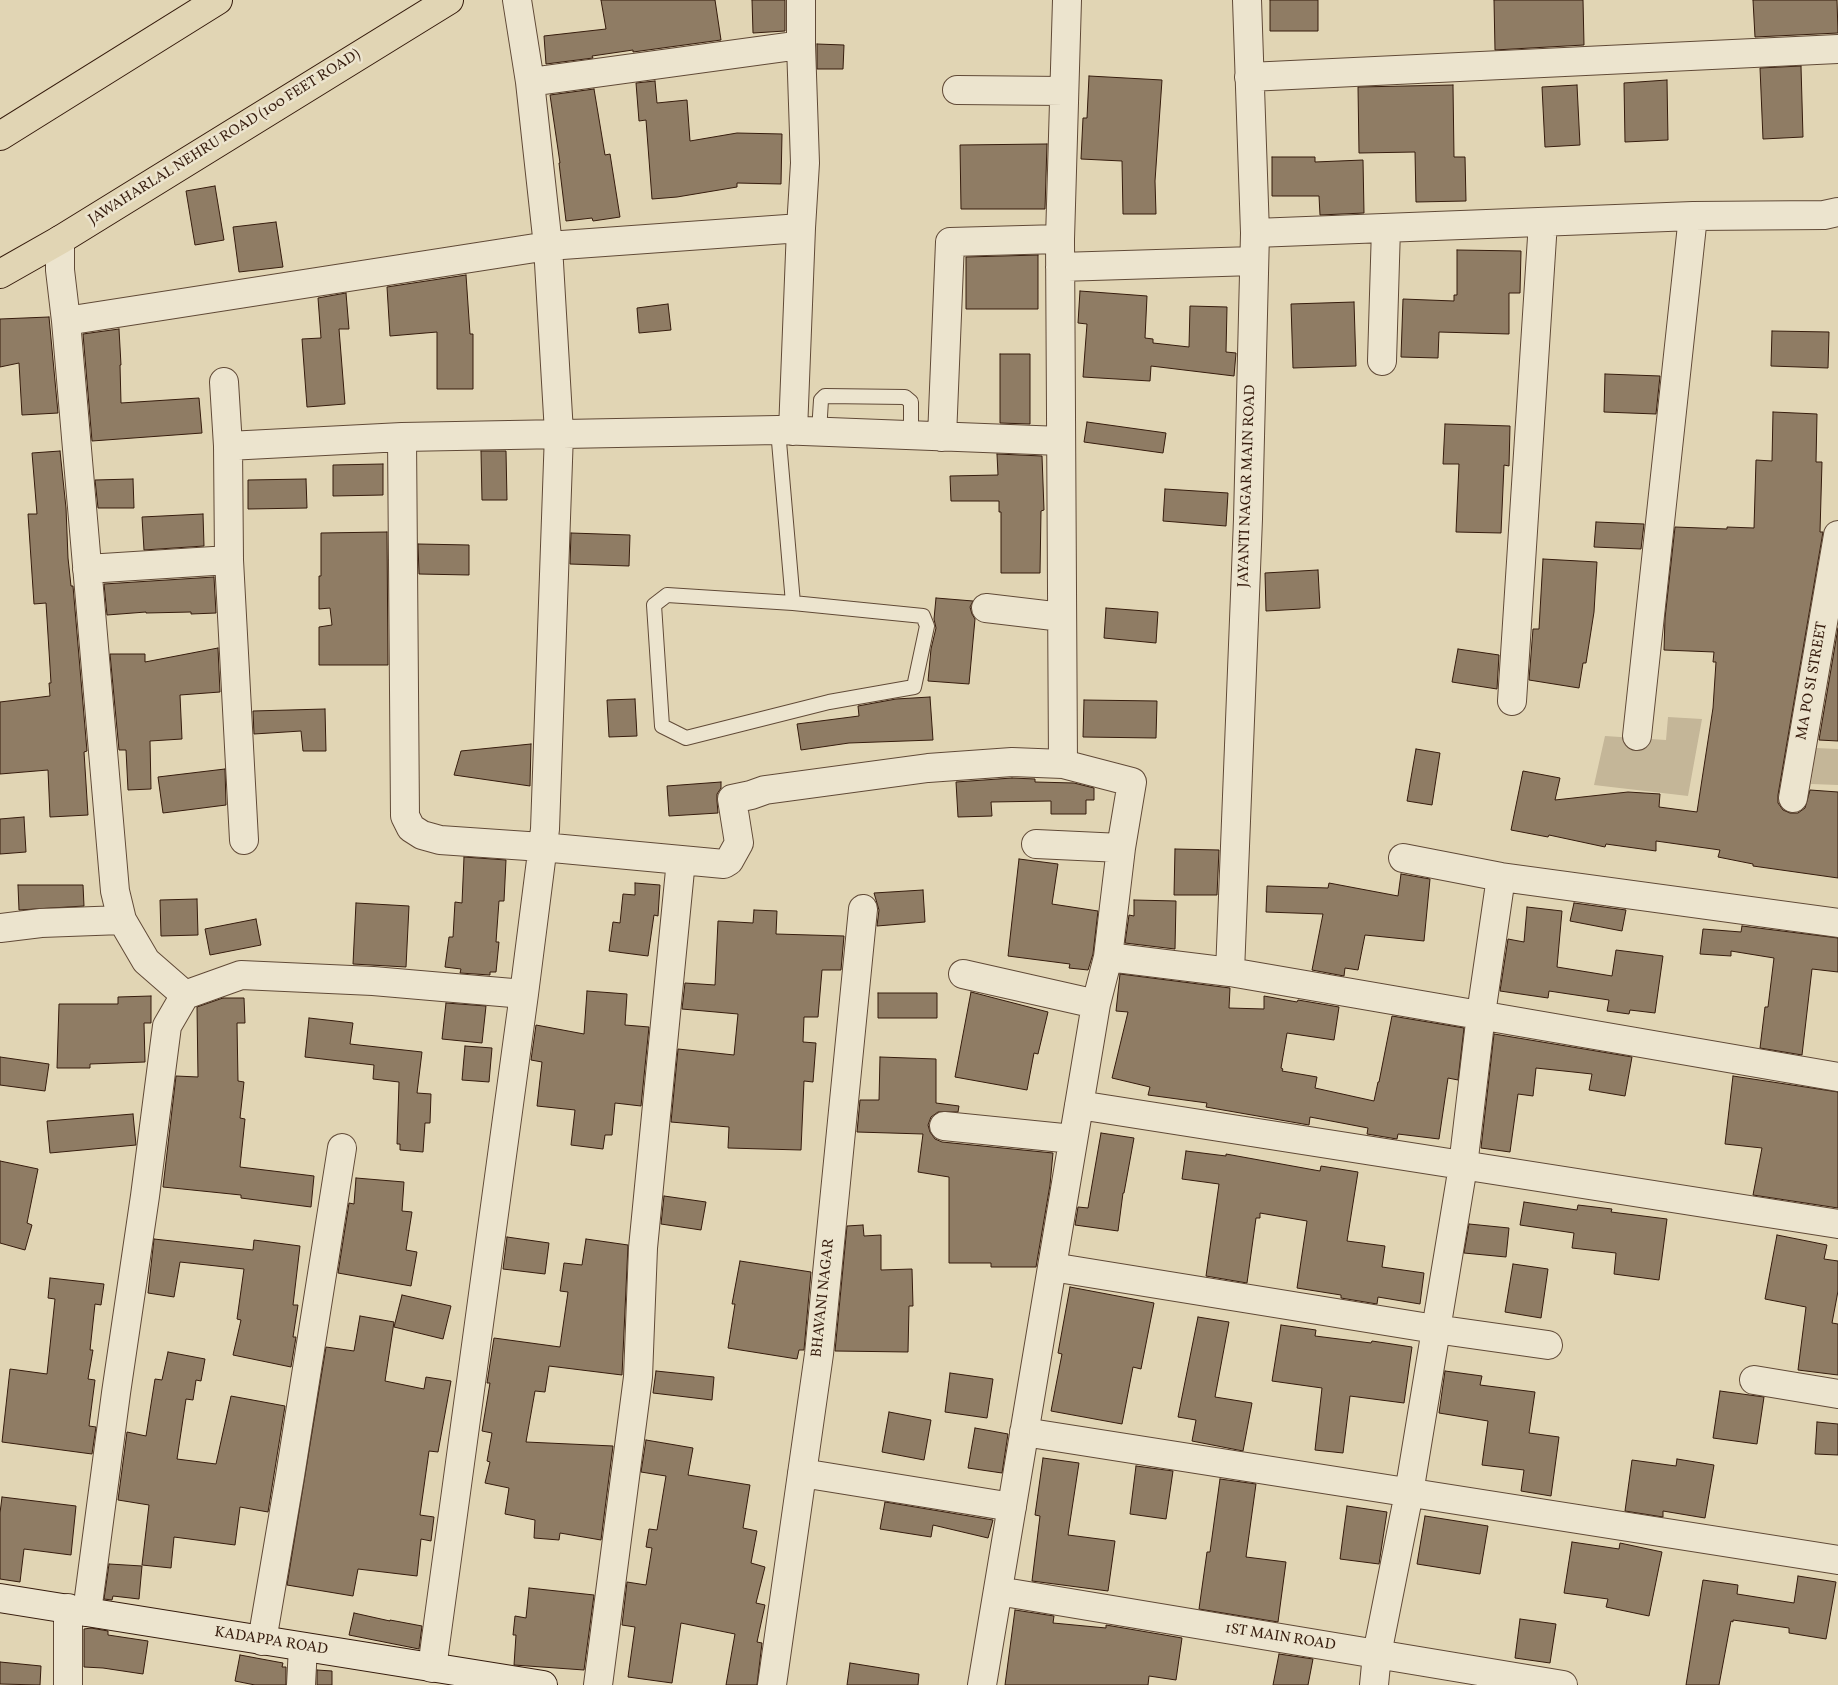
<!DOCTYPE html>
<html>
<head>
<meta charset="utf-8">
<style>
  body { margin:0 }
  canvas { display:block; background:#e1d5b4 }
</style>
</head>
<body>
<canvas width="1838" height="1685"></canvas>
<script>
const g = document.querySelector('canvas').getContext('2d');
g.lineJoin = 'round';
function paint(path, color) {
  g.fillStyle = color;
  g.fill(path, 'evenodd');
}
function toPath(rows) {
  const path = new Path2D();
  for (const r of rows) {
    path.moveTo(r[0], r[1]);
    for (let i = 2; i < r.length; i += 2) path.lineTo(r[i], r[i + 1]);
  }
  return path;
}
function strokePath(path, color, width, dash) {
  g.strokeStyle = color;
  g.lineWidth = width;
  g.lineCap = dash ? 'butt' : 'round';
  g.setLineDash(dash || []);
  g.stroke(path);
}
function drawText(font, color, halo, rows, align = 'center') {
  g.font = font + ' Vollkorn,serif';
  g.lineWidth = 5;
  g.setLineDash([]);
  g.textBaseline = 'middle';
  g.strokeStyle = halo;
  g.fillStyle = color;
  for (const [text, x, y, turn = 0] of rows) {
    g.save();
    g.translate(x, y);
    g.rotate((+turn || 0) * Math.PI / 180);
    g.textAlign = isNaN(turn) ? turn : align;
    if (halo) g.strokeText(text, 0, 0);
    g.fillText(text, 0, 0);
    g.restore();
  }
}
const green = toPath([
  [1668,717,1702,719,1688,796,1594,785,1605,736,1666,740],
  [1816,748,1838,749,1838,785,1811,784]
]);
const building = toPath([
  [601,0,715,0,721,40,633,52,633,50,592,56,593,58,546,64,544,36,606,29,601,0],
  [752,0,785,0,785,31,753,33,752,0],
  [1270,0,1318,0,1318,31,1270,31,1270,0],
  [1494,0,1583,0,1584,45,1495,50,1494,0],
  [1753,0,1837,0,1838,33,1755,37,1753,0],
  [817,44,844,45,843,69,817,69,817,44],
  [1801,66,1803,137,1763,139,1760,68,1801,66],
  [1089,76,1162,80,1155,181,1156,214,1123,214,1122,161,1081,159,1083,118,1087,118,1089,76],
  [1667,80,1668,140,1625,142,1624,83,1667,80],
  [655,81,657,103,687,100,690,141,737,133,782,134,781,184,737,183,737,187,677,197,652,199,646,120,639,121,636,83,655,81],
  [1453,85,1454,157,1465,157,1466,201,1416,202,1415,152,1359,153,1358,87,1453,85],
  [1577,85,1580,145,1545,147,1542,87,1577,85],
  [594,89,605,155,610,154,620,217,593,221,592,218,566,221,559,163,560,163,550,95,594,89],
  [1047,144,1045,209,961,209,960,145,1047,144],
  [1272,157,1315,157,1315,162,1363,160,1364,213,1320,215,1319,196,1272,196,1272,157],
  [215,186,224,240,195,245,186,191,215,186],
  [276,222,283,267,239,272,233,227,276,222],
  [1457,250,1521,251,1520,293,1509,293,1509,334,1439,332,1438,358,1401,357,1403,299,1454,301,1454,295,1457,295,1457,250],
  [1038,255,1038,309,966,309,966,257,1038,255],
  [466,275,470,334,473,334,473,389,437,389,437,332,390,336,387,287,466,275],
  [1080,291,1147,296,1145,338,1153,339,1153,343,1189,347,1190,306,1227,307,1226,352,1236,353,1234,376,1151,366,1150,381,1083,377,1087,324,1078,323,1080,291],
  [346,293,349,329,339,329,345,404,307,407,302,339,321,338,318,298,346,293],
  [1354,302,1356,366,1293,368,1291,304,1354,302],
  [668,304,671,330,639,333,637,308,668,304],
  [49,317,58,413,22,415,19,363,0,367,0,319,49,317],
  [119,329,121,365,120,365,121,403,199,398,202,433,92,441,83,334,119,329],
  [1772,331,1829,332,1828,368,1771,366,1772,331],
  [1000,354,1030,354,1030,424,1000,423,1000,354],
  [1605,374,1660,376,1656,414,1604,412,1605,374],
  [1773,412,1817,414,1816,462,1822,462,1820,532,1823,532,1778,795,1778,803,1783,810,1790,813,1798,813,1805,808,1810,790,1838,792,1838,878,1753,866,1753,864,1718,857,1720,850,1656,841,1656,851,1606,844,1605,847,1549,835,1548,837,1511,830,1523,771,1560,778,1555,800,1628,792,1660,794,1659,807,1697,812,1713,708,1716,662,1713,662,1714,652,1664,650,1665,618,1675,527,1727,529,1727,527,1754,528,1756,460,1772,461,1773,412],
  [1087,422,1166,433,1163,453,1084,442,1087,422],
  [1445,424,1510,426,1509,466,1504,465,1501,533,1456,532,1459,464,1443,464,1445,424],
  [60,451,66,508,68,558,71,586,73,586,87,751,84,752,88,815,50,817,48,770,0,774,0,702,50,696,49,683,51,683,46,603,34,604,28,514,37,514,32,453,60,451],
  [481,451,506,451,507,500,482,500,481,451],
  [997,454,1042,456,1044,510,1041,511,1040,573,1001,573,1001,512,999,512,999,501,951,501,950,476,998,475,997,454],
  [383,464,383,495,333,496,333,465,383,464],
  [133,479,134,508,98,508,95,480,133,479],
  [306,479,307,508,248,509,248,480,306,479],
  [1165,489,1228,493,1226,526,1163,521,1165,489],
  [203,514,204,546,144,550,142,517,203,514],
  [1596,522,1644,524,1641,549,1594,547,1596,522],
  [387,532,388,665,319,665,319,627,332,625,330,608,319,609,319,576,321,576,321,533,387,532],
  [571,533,630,535,629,566,570,564,571,533],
  [418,544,469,545,469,575,419,574,418,544],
  [1543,559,1597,562,1594,612,1586,663,1583,663,1579,688,1529,680,1533,629,1539,629,1543,559],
  [1318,570,1320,608,1266,611,1265,573,1318,570],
  [214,577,216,613,191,614,191,612,146,613,146,612,107,615,104,584,214,577],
  [936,598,973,601,970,607,972,614,975,619,969,684,928,681,931,649,936,628,934,619,936,598],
  [1106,608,1158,612,1156,643,1104,638,1106,608],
  [1838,628,1838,741,1819,740,1838,628],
  [218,648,220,692,180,695,182,739,150,741,151,789,128,790,126,750,119,750,110,654,145,654,145,662,218,648],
  [1458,649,1499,655,1497,689,1452,682,1458,649],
  [930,697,933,740,849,743,801,750,797,724,859,716,858,706,896,699,930,697],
  [635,699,637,736,609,737,607,700,635,699],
  [1084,700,1157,701,1156,738,1083,737,1084,700],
  [325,709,326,751,303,751,301,731,254,734,253,711,325,709],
  [531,744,530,786,454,775,461,751,531,744],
  [1416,749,1440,753,1432,805,1407,801,1416,749],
  [225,769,226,805,163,813,158,777,225,769],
  [1012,778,1035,779,1035,782,1074,783,1094,788,1094,800,1086,800,1086,814,1051,814,1051,801,991,802,992,816,958,817,956,782,1012,778],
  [721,782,721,788,717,794,717,801,718,813,669,816,667,786,721,782],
  [24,817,26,852,0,854,0,819,24,817],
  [1175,849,1219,850,1217,895,1174,895,1175,849],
  [464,857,506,860,504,901,499,901,496,942,499,942,496,972,490,972,490,975,460,973,461,969,445,967,449,937,453,937,455,902,462,903,464,857],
  [1019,859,1058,864,1052,904,1098,911,1093,954,1088,970,1069,968,1070,964,1008,956,1019,859],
  [1401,874,1430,879,1424,941,1365,935,1358,970,1345,968,1344,976,1312,970,1323,914,1266,912,1267,886,1328,888,1329,883,1398,896,1401,874],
  [635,883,660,885,658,916,654,915,648,956,609,951,613,922,620,923,623,894,635,895,635,883],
  [18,885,83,885,84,906,19,910,18,885],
  [923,890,925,922,877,926,879,910,874,893,923,890],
  [197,899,198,935,161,936,160,900,197,899],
  [1134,900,1176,901,1175,949,1125,943,1129,915,1134,916,1134,900],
  [356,903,409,906,406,967,353,964,356,903],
  [1574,903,1626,910,1622,931,1570,921,1574,903],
  [1527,907,1562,911,1557,967,1612,976,1616,950,1663,956,1655,1013,1630,1010,1629,1014,1607,1011,1609,1000,1549,991,1548,998,1500,991,1508,939,1524,942,1527,907],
  [754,910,777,911,776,934,844,936,841,970,822,970,818,1017,804,1017,803,1042,816,1043,813,1082,804,1081,801,1150,728,1148,729,1127,671,1122,678,1049,734,1055,738,1014,682,1009,685,983,715,985,718,921,753,923,754,910],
  [256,919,261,945,210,955,205,929,256,919],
  [1742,926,1838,938,1838,972,1812,969,1802,1055,1760,1048,1765,1007,1768,1007,1774,958,1731,951,1731,956,1700,954,1703,929,1741,932,1742,926],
  [1120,974,1230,988,1229,1008,1264,1009,1264,996,1297,1002,1298,1000,1339,1007,1334,1040,1287,1033,1281,1068,1283,1069,1282,1071,1317,1077,1315,1088,1374,1101,1378,1082,1379,1082,1392,1016,1464,1028,1458,1080,1448,1078,1439,1139,1398,1134,1397,1139,1367,1134,1368,1128,1310,1117,1309,1125,1206,1107,1207,1103,1148,1095,1150,1087,1112,1078,1128,1012,1116,1011,1120,974],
  [587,991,627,994,625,1025,649,1027,641,1106,615,1103,612,1135,605,1135,603,1149,571,1145,575,1110,537,1106,542,1062,531,1060,536,1025,584,1034,587,991],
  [971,992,1048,1012,1038,1054,1034,1053,1027,1090,955,1077,971,992],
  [878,993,937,993,937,1018,878,1018,878,993],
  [151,996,151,1023,144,1023,145,1062,90,1064,90,1068,57,1068,59,1004,118,1004,118,997,151,996],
  [223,998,244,998,245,1023,237,1023,238,1081,244,1082,240,1118,245,1119,240,1167,314,1176,311,1207,241,1198,241,1195,163,1187,176,1076,198,1077,197,1007,223,998],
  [446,1003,486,1006,482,1043,442,1039,446,1003],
  [309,1018,353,1023,350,1044,422,1052,417,1093,431,1094,430,1123,425,1123,423,1152,400,1150,400,1144,397,1144,399,1082,373,1079,374,1065,305,1057,309,1018],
  [1494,1034,1632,1057,1625,1096,1589,1090,1592,1074,1536,1068,1533,1096,1518,1094,1510,1152,1481,1148,1494,1034],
  [465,1046,492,1048,489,1082,462,1080,465,1046],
  [0,1057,49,1064,45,1091,0,1085,0,1057],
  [880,1057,936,1059,936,1103,959,1106,958,1112,938,1112,931,1117,928,1125,930,1132,935,1139,942,1142,1053,1153,1050,1185,1036,1267,991,1267,991,1263,949,1263,949,1177,918,1172,923,1134,857,1132,860,1100,879,1100,880,1057],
  [1733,1076,1838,1092,1838,1208,1753,1195,1762,1148,1725,1144,1733,1076],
  [133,1114,136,1145,50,1153,47,1121,133,1114],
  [1101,1133,1134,1138,1124,1193,1123,1193,1118,1231,1075,1225,1078,1207,1088,1208,1101,1133],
  [1186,1151,1226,1156,1226,1154,1320,1171,1321,1166,1358,1172,1347,1241,1385,1246,1382,1267,1424,1273,1420,1304,1378,1297,1377,1304,1341,1298,1341,1295,1297,1288,1307,1221,1260,1213,1260,1218,1256,1218,1247,1283,1206,1276,1219,1184,1182,1179,1186,1151],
  [0,1161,38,1169,27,1223,32,1225,25,1250,0,1243,0,1161],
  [356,1178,404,1182,402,1211,412,1212,406,1250,417,1252,411,1286,338,1273,349,1203,354,1204,356,1178],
  [664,1196,706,1202,701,1230,661,1224,664,1196],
  [1524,1202,1577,1210,1578,1205,1612,1209,1611,1212,1667,1219,1659,1280,1614,1274,1616,1253,1572,1248,1574,1233,1520,1225,1524,1202],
  [1469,1224,1509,1228,1506,1257,1464,1253,1469,1224],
  [863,1225,864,1236,881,1235,881,1270,912,1269,913,1306,909,1306,908,1352,835,1351,847,1226,863,1225],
  [1777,1235,1827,1245,1824,1259,1838,1261,1838,1291,1832,1323,1838,1324,1838,1375,1798,1370,1806,1307,1765,1299,1777,1235],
  [507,1237,549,1243,545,1274,503,1269,507,1237],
  [154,1239,253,1250,254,1240,300,1246,293,1305,298,1305,293,1337,296,1337,291,1367,233,1355,241,1320,237,1319,244,1269,180,1262,174,1297,148,1293,154,1239],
  [586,1239,628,1245,622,1375,549,1366,545,1392,535,1391,526,1442,613,1446,601,1540,560,1533,559,1540,534,1538,535,1520,505,1514,509,1488,485,1483,490,1462,487,1461,492,1433,482,1431,490,1383,487,1383,494,1338,560,1347,568,1292,560,1291,564,1263,582,1265,586,1239],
  [740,1261,811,1272,804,1350,799,1350,797,1359,728,1348,735,1304,732,1304,740,1261],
  [1513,1264,1548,1269,1541,1318,1505,1312,1513,1264],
  [50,1278,104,1284,101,1305,95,1304,90,1350,93,1350,88,1379,95,1380,89,1426,96,1427,92,1454,2,1442,10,1369,47,1374,55,1299,48,1298,50,1278],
  [1070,1287,1154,1303,1141,1369,1133,1367,1122,1424,1051,1411,1062,1354,1058,1353,1070,1287],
  [402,1295,451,1306,443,1339,394,1327,402,1295],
  [360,1316,394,1322,385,1381,424,1389,426,1377,451,1381,438,1452,429,1451,420,1515,434,1517,431,1541,421,1539,417,1576,358,1569,353,1596,287,1585,326,1347,354,1351,360,1316],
  [1198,1317,1229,1322,1215,1397,1252,1403,1243,1451,1192,1441,1196,1420,1178,1417,1198,1317],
  [1281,1325,1316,1330,1315,1336,1371,1343,1372,1341,1412,1347,1404,1403,1350,1396,1343,1453,1315,1450,1322,1388,1272,1381,1281,1325],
  [168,1352,205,1359,201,1381,196,1380,193,1400,186,1399,177,1459,216,1464,231,1396,285,1406,268,1512,240,1507,235,1545,174,1537,171,1568,142,1565,149,1505,118,1500,127,1432,146,1436,155,1379,162,1380,168,1352],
  [656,1371,714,1377,712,1400,653,1393,656,1371],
  [1445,1371,1482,1376,1480,1385,1535,1392,1529,1433,1559,1437,1551,1496,1521,1491,1524,1470,1482,1465,1488,1421,1439,1413,1445,1371],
  [950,1373,993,1379,987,1418,945,1412,950,1373],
  [1720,1391,1764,1397,1757,1444,1713,1438,1720,1391],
  [889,1412,931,1420,924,1460,882,1452,889,1412],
  [1817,1422,1838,1424,1838,1455,1815,1454,1817,1422],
  [975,1428,1008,1434,1002,1473,968,1468,975,1428],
  [646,1440,693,1448,688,1475,750,1485,743,1528,757,1531,751,1563,765,1567,756,1603,765,1605,757,1642,762,1643,757,1685,726,1685,735,1634,681,1623,672,1683,628,1677,635,1627,622,1625,627,1582,646,1585,652,1548,646,1547,649,1529,657,1530,666,1476,641,1472,646,1440],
  [1043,1458,1079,1463,1068,1535,1115,1541,1108,1591,1032,1581,1040,1516,1035,1515,1043,1458],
  [1677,1459,1714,1465,1705,1518,1663,1511,1663,1517,1625,1511,1632,1460,1676,1466,1677,1459],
  [1136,1466,1173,1471,1166,1519,1130,1514,1136,1466],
  [1220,1479,1256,1484,1246,1557,1286,1562,1278,1622,1199,1609,1207,1552,1210,1552,1220,1479],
  [2,1497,76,1506,71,1555,24,1549,20,1582,0,1579,0,1513,2,1497],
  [885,1502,993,1520,988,1538,933,1525,931,1537,880,1529,885,1502],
  [1347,1506,1387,1512,1379,1564,1340,1559,1347,1506],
  [1425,1516,1488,1526,1480,1574,1417,1564,1425,1516],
  [1572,1542,1619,1549,1620,1543,1662,1552,1649,1616,1606,1607,1608,1599,1564,1593,1572,1542],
  [109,1564,142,1566,139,1599,113,1596,112,1600,104,1599,109,1564],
  [1798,1576,1836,1582,1826,1639,1789,1633,1789,1628,1733,1620,1733,1622,1731,1621,1719,1685,1686,1685,1703,1580,1738,1585,1737,1594,1794,1603,1798,1576],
  [529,1588,594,1595,584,1670,514,1665,516,1635,513,1635,515,1616,526,1618,529,1588],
  [1015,1610,1054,1616,1053,1623,1106,1628,1106,1625,1182,1638,1176,1680,1149,1676,1148,1685,1005,1685,1015,1610],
  [354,1613,390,1621,390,1620,422,1626,419,1649,349,1635,354,1613],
  [1520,1619,1556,1624,1550,1663,1515,1658,1520,1619],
  [91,1628,108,1631,108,1635,148,1641,143,1674,103,1668,84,1667,84,1629,91,1628],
  [1279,1654,1313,1659,1308,1685,1273,1685,1279,1654],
  [240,1655,283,1663,282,1667,286,1667,286,1685,255,1685,235,1681,240,1655],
  [0,1662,41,1666,40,1685,0,1684,0,1662],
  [850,1663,919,1674,918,1685,847,1685,850,1663],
  [317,1670,332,1671,332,1685,317,1685,317,1670]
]);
const service = toPath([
  [778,430,793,603,923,616,927,626,914,687,829,702,686,738,662,726,654,605,667,595,793,603],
  [819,432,821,400,825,396,905,397,911,402,911,435]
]);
const minor = toPath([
  [1249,77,1838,49],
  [530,82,801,45],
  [957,90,1064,91],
  [1255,233,1693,216,1824,215,1838,212],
  [60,240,60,270,66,321,115,891,122,920,146,961,185,995],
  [1060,267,1254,261],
  [66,321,548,246,801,228],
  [1382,361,1386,228],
  [224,382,228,446],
  [793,431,801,228,805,163,801,45,801,0],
  [402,437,405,816,411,828,422,835,440,840,542,847,724,864,729,861,739,843,732,799,751,795,765,790,928,768,1012,762,1063,764],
  [942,437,950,242,1060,239],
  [87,569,229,560],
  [986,608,1062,617],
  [1512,701,1543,222],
  [1637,736,1693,216],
  [1793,798,1838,535],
  [244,840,229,560,228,446,402,437,778,430,1061,441],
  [1036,844,1121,848],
  [1403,858,1501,877,1838,923],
  [0,928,41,923,122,920],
  [1108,957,1230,972,1838,1077],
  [1230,972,1248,519,1255,233,1247,0],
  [963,974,1096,1004],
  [1079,1105,1838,1224],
  [944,1126,1073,1139],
  [1052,1267,1435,1329,1548,1345],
  [1754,1380,1838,1394],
  [1024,1432,1838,1560],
  [802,1473,1012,1507],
  [998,1591,1563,1685],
  [87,1612,116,1393,145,1196,167,1026,185,995,241,975,373,981,524,994],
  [262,1641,290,1476,342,1148],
  [432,1668,524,994,545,829,559,433,548,246,530,82,517,0],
  [68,1685,68,1608],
  [301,1685,303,1647],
  [598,1685,638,1377,643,1248,681,860],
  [772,1685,819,1354,863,909],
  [982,1685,1096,1004,1108,957,1121,848,1132,782,1063,764,1060,239,1067,0],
  [1374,1685,1377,1654,1409,1493,1463,1166,1481,1014,1501,877]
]);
const secondary = toPath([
  [0,1598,543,1685]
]);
const primary = toPath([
  [0,136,218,0],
  [0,274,60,240,449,0]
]);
const streetNames = [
  ["JAWAHARLAL NEHRU ROAD (100 FEET ROAD)",225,138,-32],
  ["JAYANTI NAGAR MAIN ROAD",1248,486,-88],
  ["MA PO SI STREET",1813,681,-80],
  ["BHAVANI NAGAR",824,1298,-84],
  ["1ST MAIN ROAD",1280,1638,9],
  ["KADAPPA ROAD",271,1642,9]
];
paint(green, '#c4b698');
paint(building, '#8f7c64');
strokePath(building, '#361c0d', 1);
strokePath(service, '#614a37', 16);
strokePath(minor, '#614a37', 30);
strokePath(secondary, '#361c0d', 30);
strokePath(primary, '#361c0d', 30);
strokePath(service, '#ece4ce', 14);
strokePath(minor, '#ece4ce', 28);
strokePath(secondary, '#ece4ce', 28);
strokePath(primary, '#e1d5b4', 28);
drawText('15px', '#361c0d', '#ece4ce', streetNames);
</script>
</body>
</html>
